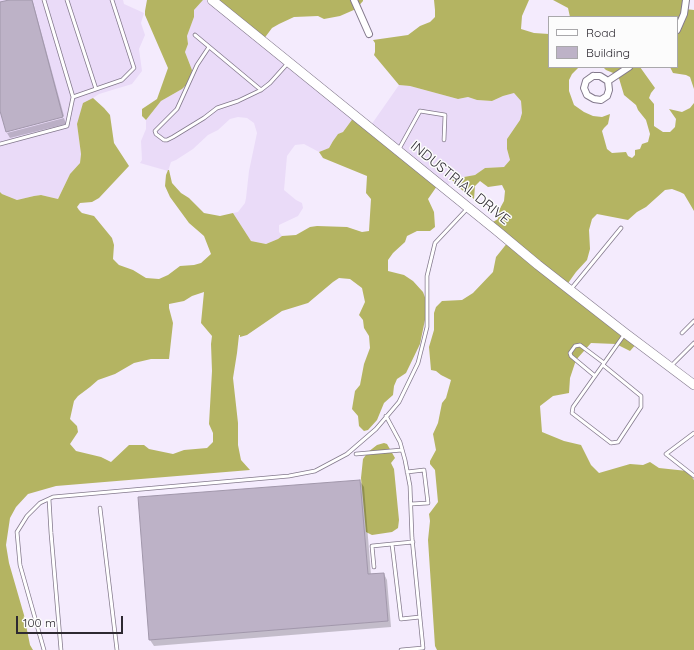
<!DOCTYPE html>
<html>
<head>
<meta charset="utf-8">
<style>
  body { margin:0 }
  #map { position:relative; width:694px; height:650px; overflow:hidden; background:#f4ebfd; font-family:Quicksand,sans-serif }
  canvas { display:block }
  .legend { position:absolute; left:548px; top:16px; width:130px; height:52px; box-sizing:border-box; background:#fcfcfc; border:1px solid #a9a8ab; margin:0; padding:5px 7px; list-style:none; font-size:12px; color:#2d2931 }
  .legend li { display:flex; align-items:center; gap:8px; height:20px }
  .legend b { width:20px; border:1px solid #a9a8ab }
  .scale { position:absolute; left:16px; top:616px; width:107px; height:18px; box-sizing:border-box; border:2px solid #2d2931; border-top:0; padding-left:5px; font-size:12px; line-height:14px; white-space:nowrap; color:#2d2931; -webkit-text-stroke:3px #fcfcfc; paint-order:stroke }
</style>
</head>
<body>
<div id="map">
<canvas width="694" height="650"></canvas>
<ul class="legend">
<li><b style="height:5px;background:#fff"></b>Road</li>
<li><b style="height:11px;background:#bdb2c7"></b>Building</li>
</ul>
<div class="scale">100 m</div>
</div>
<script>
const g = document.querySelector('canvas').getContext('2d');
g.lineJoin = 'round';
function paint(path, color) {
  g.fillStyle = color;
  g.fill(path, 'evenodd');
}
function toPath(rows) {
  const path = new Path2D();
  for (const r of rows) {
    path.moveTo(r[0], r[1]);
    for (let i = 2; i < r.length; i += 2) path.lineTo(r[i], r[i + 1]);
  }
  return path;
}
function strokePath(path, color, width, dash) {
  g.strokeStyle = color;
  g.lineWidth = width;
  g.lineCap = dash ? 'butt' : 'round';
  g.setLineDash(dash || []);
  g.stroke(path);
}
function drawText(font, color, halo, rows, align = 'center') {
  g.font = font + ' Quicksand,sans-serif';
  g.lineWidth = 3;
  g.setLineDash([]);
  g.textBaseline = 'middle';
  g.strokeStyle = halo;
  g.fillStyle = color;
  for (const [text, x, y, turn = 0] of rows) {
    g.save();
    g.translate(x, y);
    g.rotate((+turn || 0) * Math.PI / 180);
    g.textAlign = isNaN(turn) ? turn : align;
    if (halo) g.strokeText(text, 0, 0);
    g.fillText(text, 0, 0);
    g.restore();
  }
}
const built = toPath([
  [0,0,123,0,124,4,144,13,141,23,145,35,139,49,142,71,132,84,99,94,93,98,77,124,81,154,80,163,70,174,58,199,41,195,34,196,17,200,2,194,0,192],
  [203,0,214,0,354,117,343,132,338,134,333,141,329,148,319,152,304,144,295,145,287,156,284,190,296,200,302,203,303,208,298,216,279,225,279,232,282,236,278,239,266,244,251,241,233,213,238,212,245,203,246,198,249,171,257,133,254,123,247,118,238,117,230,119,218,130,208,135,193,149,176,160,171,162,168,171,140,163,142,160,141,141,146,129,146,120,161,101,182,89,192,70,185,52,188,44,187,36,194,17,194,10],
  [399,85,410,86,458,99,468,97,477,100,492,101,503,96,514,93,521,101,522,113,520,120,507,139,507,149,510,160,504,167,485,168,475,175,453,179,444,190,369,128]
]);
const forest = toPath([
  [147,0,203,0,194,10,194,17,187,36,188,44,185,52,192,70,191,80,182,89,161,101,146,120,142,116,142,109,157,99,168,68,145,15,145,11],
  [214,0,363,0,363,1,356,9,340,16,324,19,318,16,294,17,279,24,272,28,263,40],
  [434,0,529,0,522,16,521,29,534,33,549,34,549,67,579,67,572,74,569,80,569,91,574,105,584,112,593,116,602,117,610,114,608,124,604,128,602,131,607,149,612,153,626,152,628,156,632,158,635,155,635,150,640,149,642,144,648,142,650,134,646,120,638,110,636,105,624,95,618,75,606,70,603,67,640,67,655,88,651,93,649,98,654,104,654,126,663,132,670,132,675,127,676,119,669,109,682,112,690,108,694,103,694,211,684,194,680,192,672,189,665,190,646,207,637,212,628,220,597,214,592,219,589,230,590,249,587,260,576,272,566,286,637,343,630,351,616,344,591,343,576,360,570,378,569,393,553,396,540,406,542,432,564,441,581,445,591,465,599,473,630,464,643,465,650,462,659,468,687,471,694,480,694,650,437,650,435,646,428,540,430,521,429,514,438,502,435,470,430,464,430,461,436,450,433,434,438,423,442,403,446,398,451,380,441,375,436,371,431,370,429,347,434,330,434,313,436,307,442,301,462,300,473,293,493,272,496,257,508,242,488,225,498,219,498,212,504,201,505,191,502,185,488,187,480,181,475,186,474,199,462,190,452,180,453,179,475,175,485,168,504,167,510,160,507,149,507,139,520,120,522,113,521,101,514,93,503,96,492,101,477,100,468,97,458,99,410,86,399,85,374,55,375,52,375,43,373,40,408,35,420,26,430,22,435,17,435,10],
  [553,0,686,0,685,9,694,10,694,89,690,77,686,75,673,73,670,67,677,67,677,17,570,17,568,8],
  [93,98,104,108,110,115,114,143,129,166,99,198,92,202,80,203,77,207,79,210,82,213,94,216,112,238,114,245,113,259,119,265,133,270,146,278,159,279,168,275,180,266,194,265,201,263,211,254,204,236,189,223,170,197,165,186,166,175,168,170,169,170,172,183,181,193,189,198,204,213,220,216,233,213,251,241,266,244,278,239,282,236,296,235,310,227,317,226,347,227,362,232,369,231,371,199,366,193,367,176,323,158,319,152,329,148,333,141,338,134,343,132,354,117,437,186,428,199,434,212,435,227,430,231,417,231,407,236,405,242,393,253,388,260,388,271,404,275,413,281,423,292,426,300,426,315,420,344,406,373,397,379,394,386,393,395,384,403,377,420,368,430,364,431,359,426,358,416,352,409,355,391,360,385,364,364,370,348,369,336,364,328,363,320,359,315,365,302,362,288,350,279,339,278,333,282,308,303,282,311,247,335,240,337,240,335,239,335,237,353,233,378,238,423,238,445,241,460,250,470,56,486,28,494,16,507,10,518,6,545,9,563,24,615,30,645,33,650,0,650,0,192,2,194,17,200,34,196,41,195,58,199,70,174,80,163,81,154,77,124,83,103],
  [204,292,201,323,212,336,211,344,212,371,209,424,213,433,213,442,207,448,184,450,173,454,149,449,144,445,129,445,111,462,101,457,76,451,70,444,78,432,77,426,70,419,74,401,78,396,90,387,98,380,115,374,134,363,151,359,169,359,173,323,169,308,169,304,184,301,192,296],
  [384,443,387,444,395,458,391,463,394,469,399,520,398,528,392,532,372,535,366,532,361,478,363,459,368,452,377,445]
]);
const shadow = toPath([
  [13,0,32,0,33,2,64,116,7,131,7,132,0,107,0,3],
  [64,118,66,124,10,138,7,133],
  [360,481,364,487,371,575,384,574,387,580,391,627,154,646,150,640]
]);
const building = toPath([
  [9,0,32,0,63,117,6,132,0,111,0,2,9,0],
  [360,480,368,574,384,573,388,621,149,640,138,497,360,480]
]);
const lane = toPath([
  [44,0,73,97,96,89,67,0],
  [195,35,261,90],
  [209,47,197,65,177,109,155,131,156,134,164,140,167,140,173,137,204,118,217,108,238,101,261,90,270,83,288,63],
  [96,89,122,80,134,68,112,0],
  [0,144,67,126,73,97],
  [399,149,420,111,445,115,444,140],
  [571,289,621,228],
  [682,333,694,321],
  [603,365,641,396,641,407,618,442,611,443,572,413,573,407,624,335],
  [671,366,694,343],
  [595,376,571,356,570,353,575,346,580,345,604,363],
  [386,416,400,442,405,460,410,486,412,538,423,648,401,650],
  [694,433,666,454,694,476],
  [356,454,402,450],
  [407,472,424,470,428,503,411,504],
  [49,499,51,533,61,650],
  [100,508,117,650],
  [413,542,392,544,401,619,420,617],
  [374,567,372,546,392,544],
  [44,650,20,565,17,532,27,516,40,503,53,497,289,476,315,471,347,454,376,429,399,402,418,363,427,327,427,276,435,243,467,209]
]);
const street = toPath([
  [354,0,369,34],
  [677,30,684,14,686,0],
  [593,76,600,76,608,81,609,90,607,96,601,100,594,99,587,95,584,88,586,81,593,76],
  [608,81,629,67]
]);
const secondary = toPath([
  [212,0,496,230,538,265,625,333,694,385]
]);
const streetNames = [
  ["INDUSTRIAL DRIVE",460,183,39]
];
paint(built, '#eadbf8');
paint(forest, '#b4b462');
paint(shadow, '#0003');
paint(building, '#bdb2c7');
strokePath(building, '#a197ab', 1);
strokePath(lane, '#83798c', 4.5);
strokePath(street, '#83798c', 8);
strokePath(secondary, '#83798c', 10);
strokePath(lane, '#fff', 3);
strokePath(street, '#fff', 6);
strokePath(secondary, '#fff', 9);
drawText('14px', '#2d2931', '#fcfcfc', streetNames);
</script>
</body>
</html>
